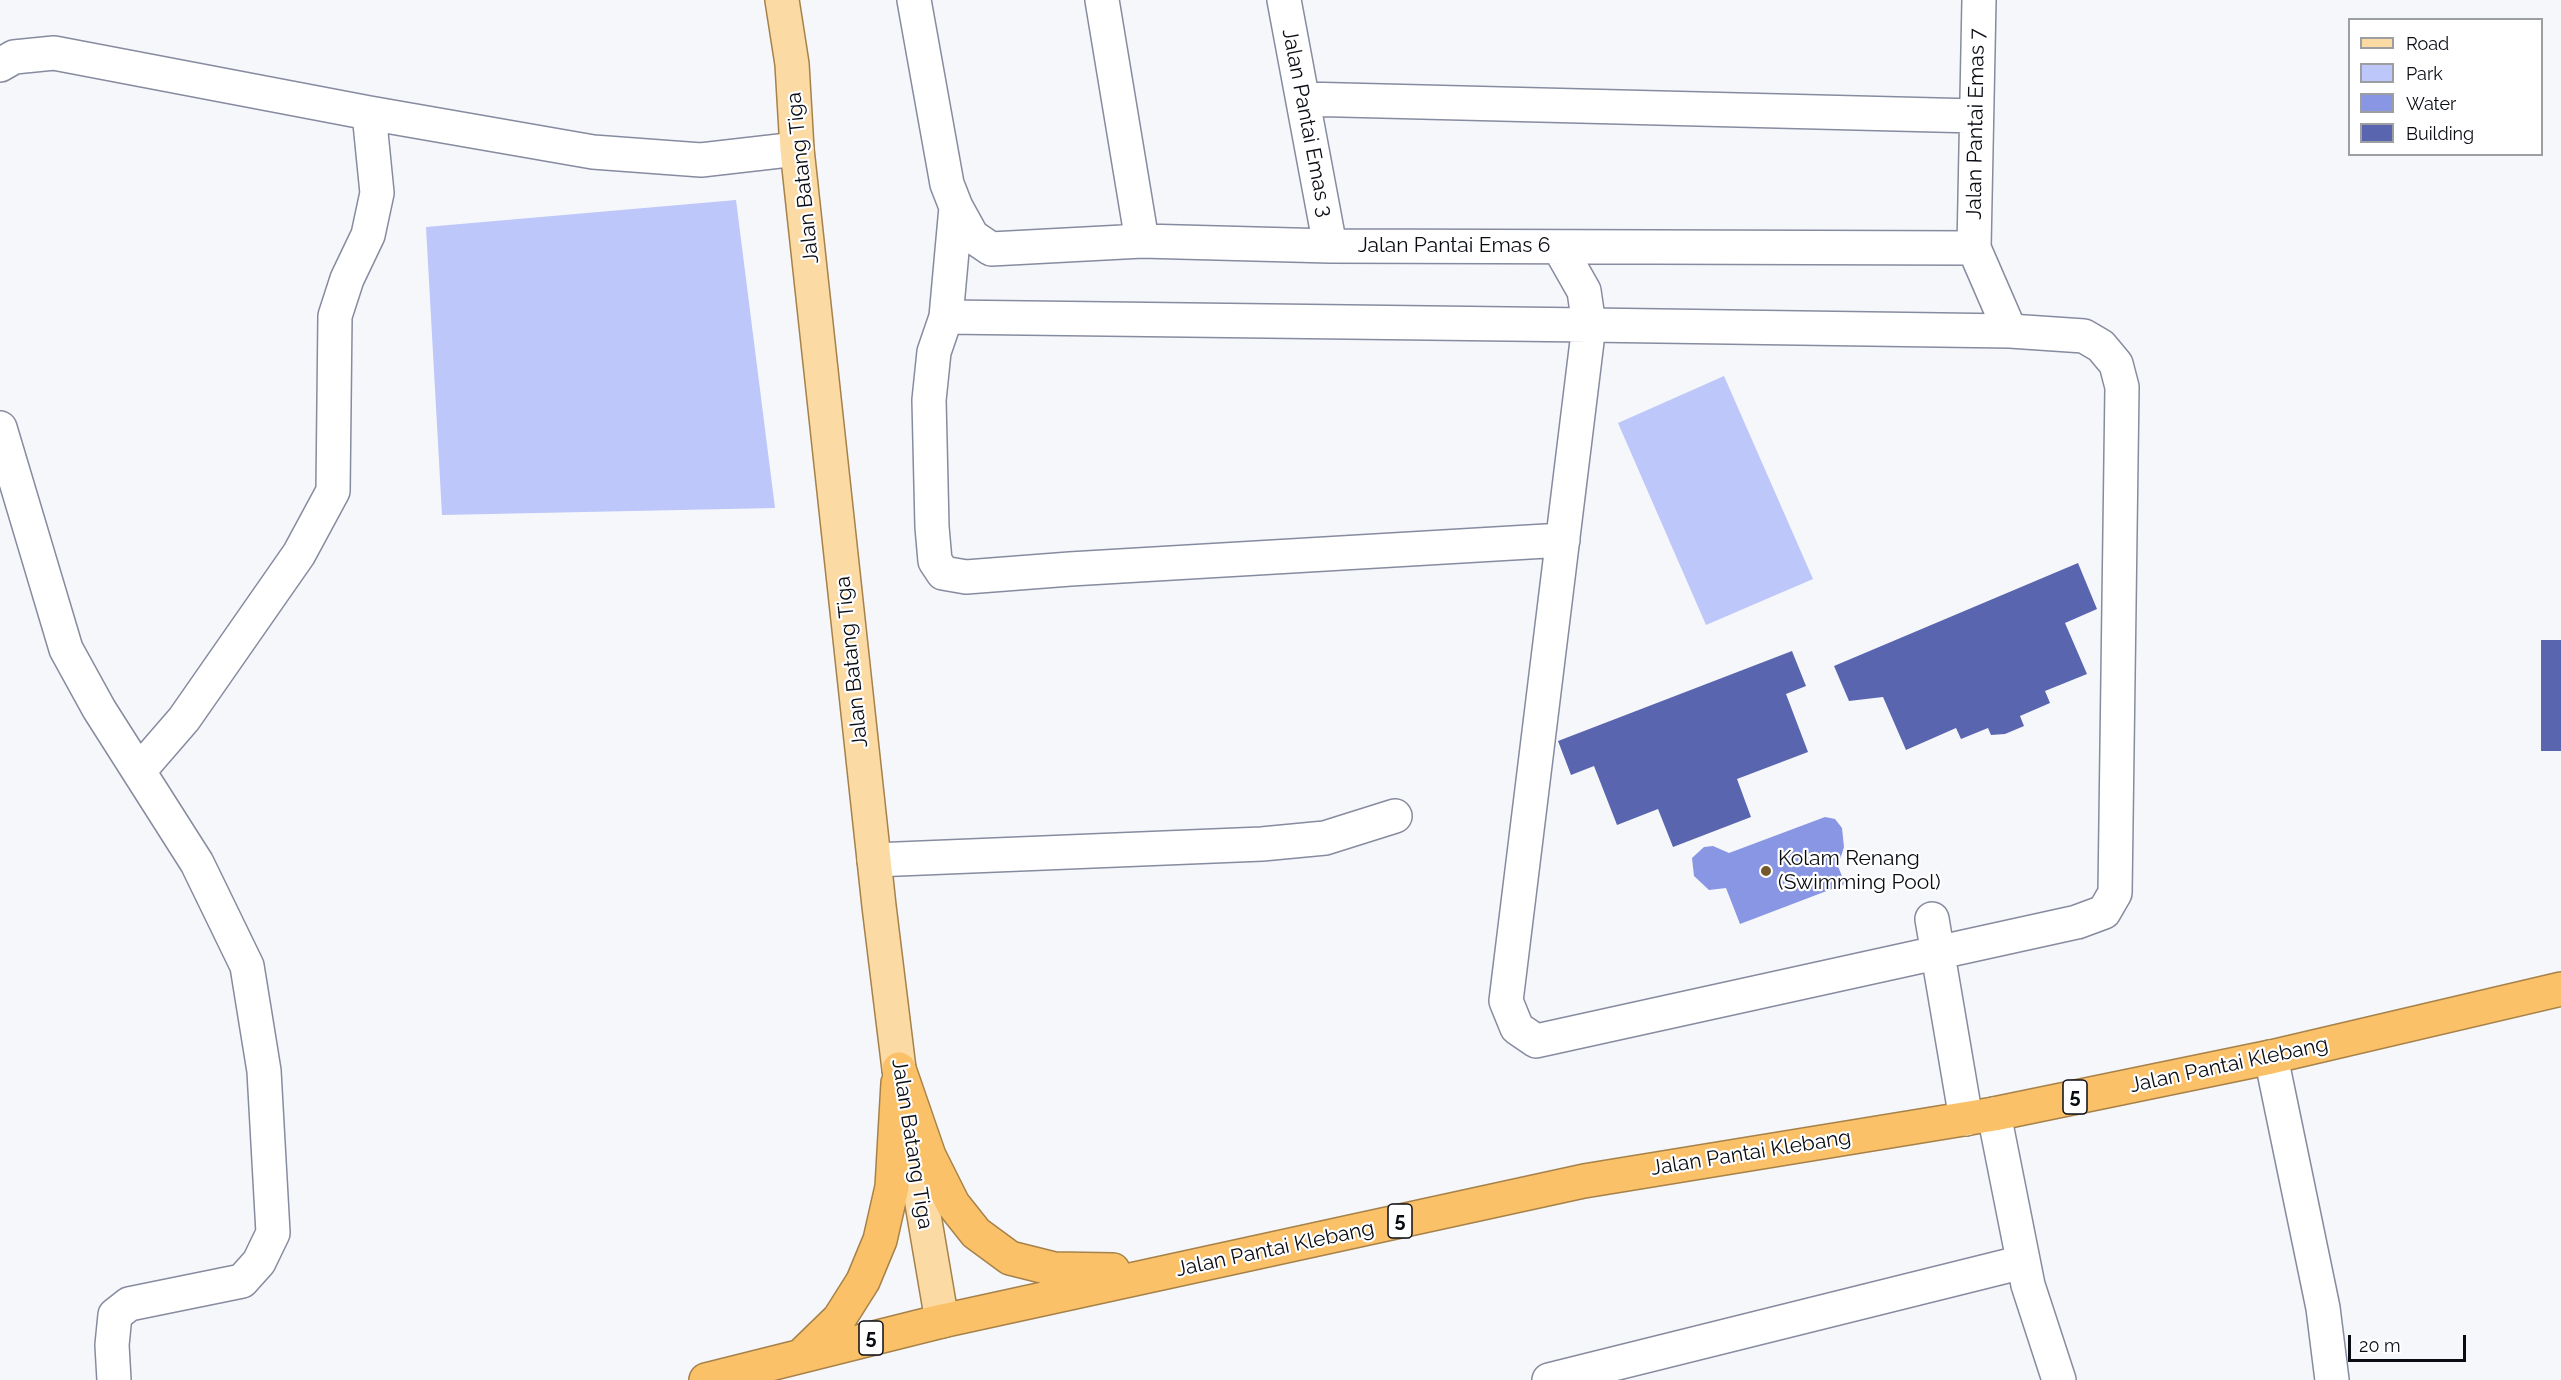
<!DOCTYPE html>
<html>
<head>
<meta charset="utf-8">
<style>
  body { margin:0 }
  #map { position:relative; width:2561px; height:1380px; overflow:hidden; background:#f6f7fb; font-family:Raleway,sans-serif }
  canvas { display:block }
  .legend { position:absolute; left:2348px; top:18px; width:195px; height:138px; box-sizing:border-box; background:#fff; border:2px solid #9d9ea1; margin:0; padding:8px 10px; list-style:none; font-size:18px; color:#0a0c13 }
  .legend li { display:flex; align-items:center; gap:12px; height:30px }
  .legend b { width:30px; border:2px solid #9d9ea1 }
  .scale { position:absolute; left:2348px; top:1335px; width:118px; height:27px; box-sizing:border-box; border:3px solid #0a0c13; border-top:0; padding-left:8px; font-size:18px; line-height:21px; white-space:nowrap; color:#0a0c13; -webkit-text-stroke:4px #fff; paint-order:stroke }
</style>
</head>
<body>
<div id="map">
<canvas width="2561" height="1380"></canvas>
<ul class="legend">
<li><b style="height:8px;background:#fcdaa4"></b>Road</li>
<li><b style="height:16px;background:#bdc7f9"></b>Park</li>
<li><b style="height:16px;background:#8896e4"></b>Water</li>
<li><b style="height:16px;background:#5a65af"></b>Building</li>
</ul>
<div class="scale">20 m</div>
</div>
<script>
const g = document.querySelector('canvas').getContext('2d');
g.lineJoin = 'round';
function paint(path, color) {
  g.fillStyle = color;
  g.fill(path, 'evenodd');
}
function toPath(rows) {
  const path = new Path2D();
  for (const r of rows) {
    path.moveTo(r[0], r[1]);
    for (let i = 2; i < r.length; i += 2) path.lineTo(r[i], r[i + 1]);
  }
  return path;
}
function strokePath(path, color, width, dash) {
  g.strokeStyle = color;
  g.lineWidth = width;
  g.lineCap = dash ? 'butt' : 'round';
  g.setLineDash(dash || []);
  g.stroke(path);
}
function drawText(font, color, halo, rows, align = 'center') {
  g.font = font + ' Raleway,sans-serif';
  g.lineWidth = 4.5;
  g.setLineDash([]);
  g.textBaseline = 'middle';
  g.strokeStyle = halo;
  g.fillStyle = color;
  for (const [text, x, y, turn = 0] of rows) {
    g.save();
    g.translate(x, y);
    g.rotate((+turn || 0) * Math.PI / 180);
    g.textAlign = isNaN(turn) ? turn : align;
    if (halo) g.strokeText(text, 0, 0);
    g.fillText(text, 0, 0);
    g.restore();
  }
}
const green = toPath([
  [736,200,775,508,442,515,426,227],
  [1724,376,1813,579,1706,625,1618,423]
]);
const water = toPath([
  [1825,817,1835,819,1842,828,1844,847,1838,866,1845,884,1740,924,1726,888,1709,890,1694,876,1692,858,1704,847,1713,846,1729,853]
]);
const building = toPath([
  [2078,563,2097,609,2065,623,2087,674,2045,691,2050,703,2020,716,2024,726,2005,734,1991,735,1988,728,1961,739,1956,728,1906,750,1883,697,1849,701,1834,666],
  [2541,640,2561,640,2561,751,2541,751],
  [1792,651,1806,686,1786,694,1808,752,1737,779,1751,817,1673,847,1658,809,1617,825,1594,766,1571,775,1558,741]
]);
const minor = toPath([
  [914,0,947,184,956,207,972,236,991,249,1142,241,1330,246,1974,248],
  [1102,0,1142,241],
  [1284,0,1330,246],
  [1979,0,1974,248,2010,331],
  [0,65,14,57,54,53,369,113,593,152,701,160,797,149],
  [1303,99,1976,116],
  [956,207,946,317,1589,325,2010,331,2084,336,2101,346,2116,364,2122,387,2115,893,2104,912,2077,922,1536,1041,1517,1028,1506,1001,1589,325,1584,291,1559,247],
  [946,317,934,352,929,400,932,527,935,561,943,573,966,577,1070,569,1563,540],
  [0,428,66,649,99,709,197,863,247,966,264,1071,273,1233,259,1262,242,1281,129,1304,115,1315,112,1345,114,1380],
  [139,771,184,719,299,554,333,491,335,316,347,279,368,235,377,193,369,113],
  [874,860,1262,844,1325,838,1395,816],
  [1932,919,1966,1119],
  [2271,1057,2323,1308,2332,1380],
  [1994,1114,2028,1285,2059,1380],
  [1549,1380,2023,1262]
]);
const major = toPath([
  [782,0,792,64,797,149,879,906,899,1069,942,1321]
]);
const highway = toPath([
  [899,1069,929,1156,953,1204,976,1233,1010,1258,1054,1269,1113,1270],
  [802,1355,839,1319,863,1281,880,1240,892,1187,898,1083],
  [706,1380,942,1321,1584,1181,1994,1114,2271,1057,2561,989]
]);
const markers = [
  [1766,871,6,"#75582c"]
];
const shields = [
  [2075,1097,24],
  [1400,1221,24],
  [871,1338,24]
];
const shieldNames = [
  ["5",2075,1097],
  ["5",1400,1221],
  ["5",871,1338]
];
const streetNames = [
  ["Jalan Pantai Emas 3",1307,123,79],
  ["Jalan Pantai Emas 7",1976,124,-89],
  ["Jalan Batang Tiga",803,178,-96],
  ["Jalan Pantai Emas 6",1454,246],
  ["Jalan Batang Tiga",852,662,-96],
  ["Jalan Pantai Klebang",2229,1065,-12],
  ["Jalan Batang Tiga",912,1144,81],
  ["Jalan Pantai Klebang",1751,1153,-9],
  ["Jalan Pantai Klebang",1275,1249,-12]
];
const poiNames = [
  ["Kolam Renang",1778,859],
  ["(Swimming Pool)",1778,883]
];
paint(green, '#bdc7f9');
paint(water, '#8896e4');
paint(building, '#5a65af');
strokePath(minor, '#868b9f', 36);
strokePath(major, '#a6824a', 36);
strokePath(highway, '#a6824a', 36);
strokePath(minor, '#fff', 33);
strokePath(major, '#fcdaa4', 33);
strokePath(highway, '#fac168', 33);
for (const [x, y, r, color] of markers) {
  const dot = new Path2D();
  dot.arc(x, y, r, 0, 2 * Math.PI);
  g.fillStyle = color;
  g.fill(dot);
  strokePath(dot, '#fff', 2);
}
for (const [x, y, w] of shields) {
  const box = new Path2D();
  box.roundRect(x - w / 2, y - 17, w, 34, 4.5);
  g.fillStyle = '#fff';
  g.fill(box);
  strokePath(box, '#0a0c13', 1.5);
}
drawText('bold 20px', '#0a0c13', null, shieldNames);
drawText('21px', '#0a0c13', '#fff', streetNames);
drawText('21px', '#0a0c13', '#fff', poiNames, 'left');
</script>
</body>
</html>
